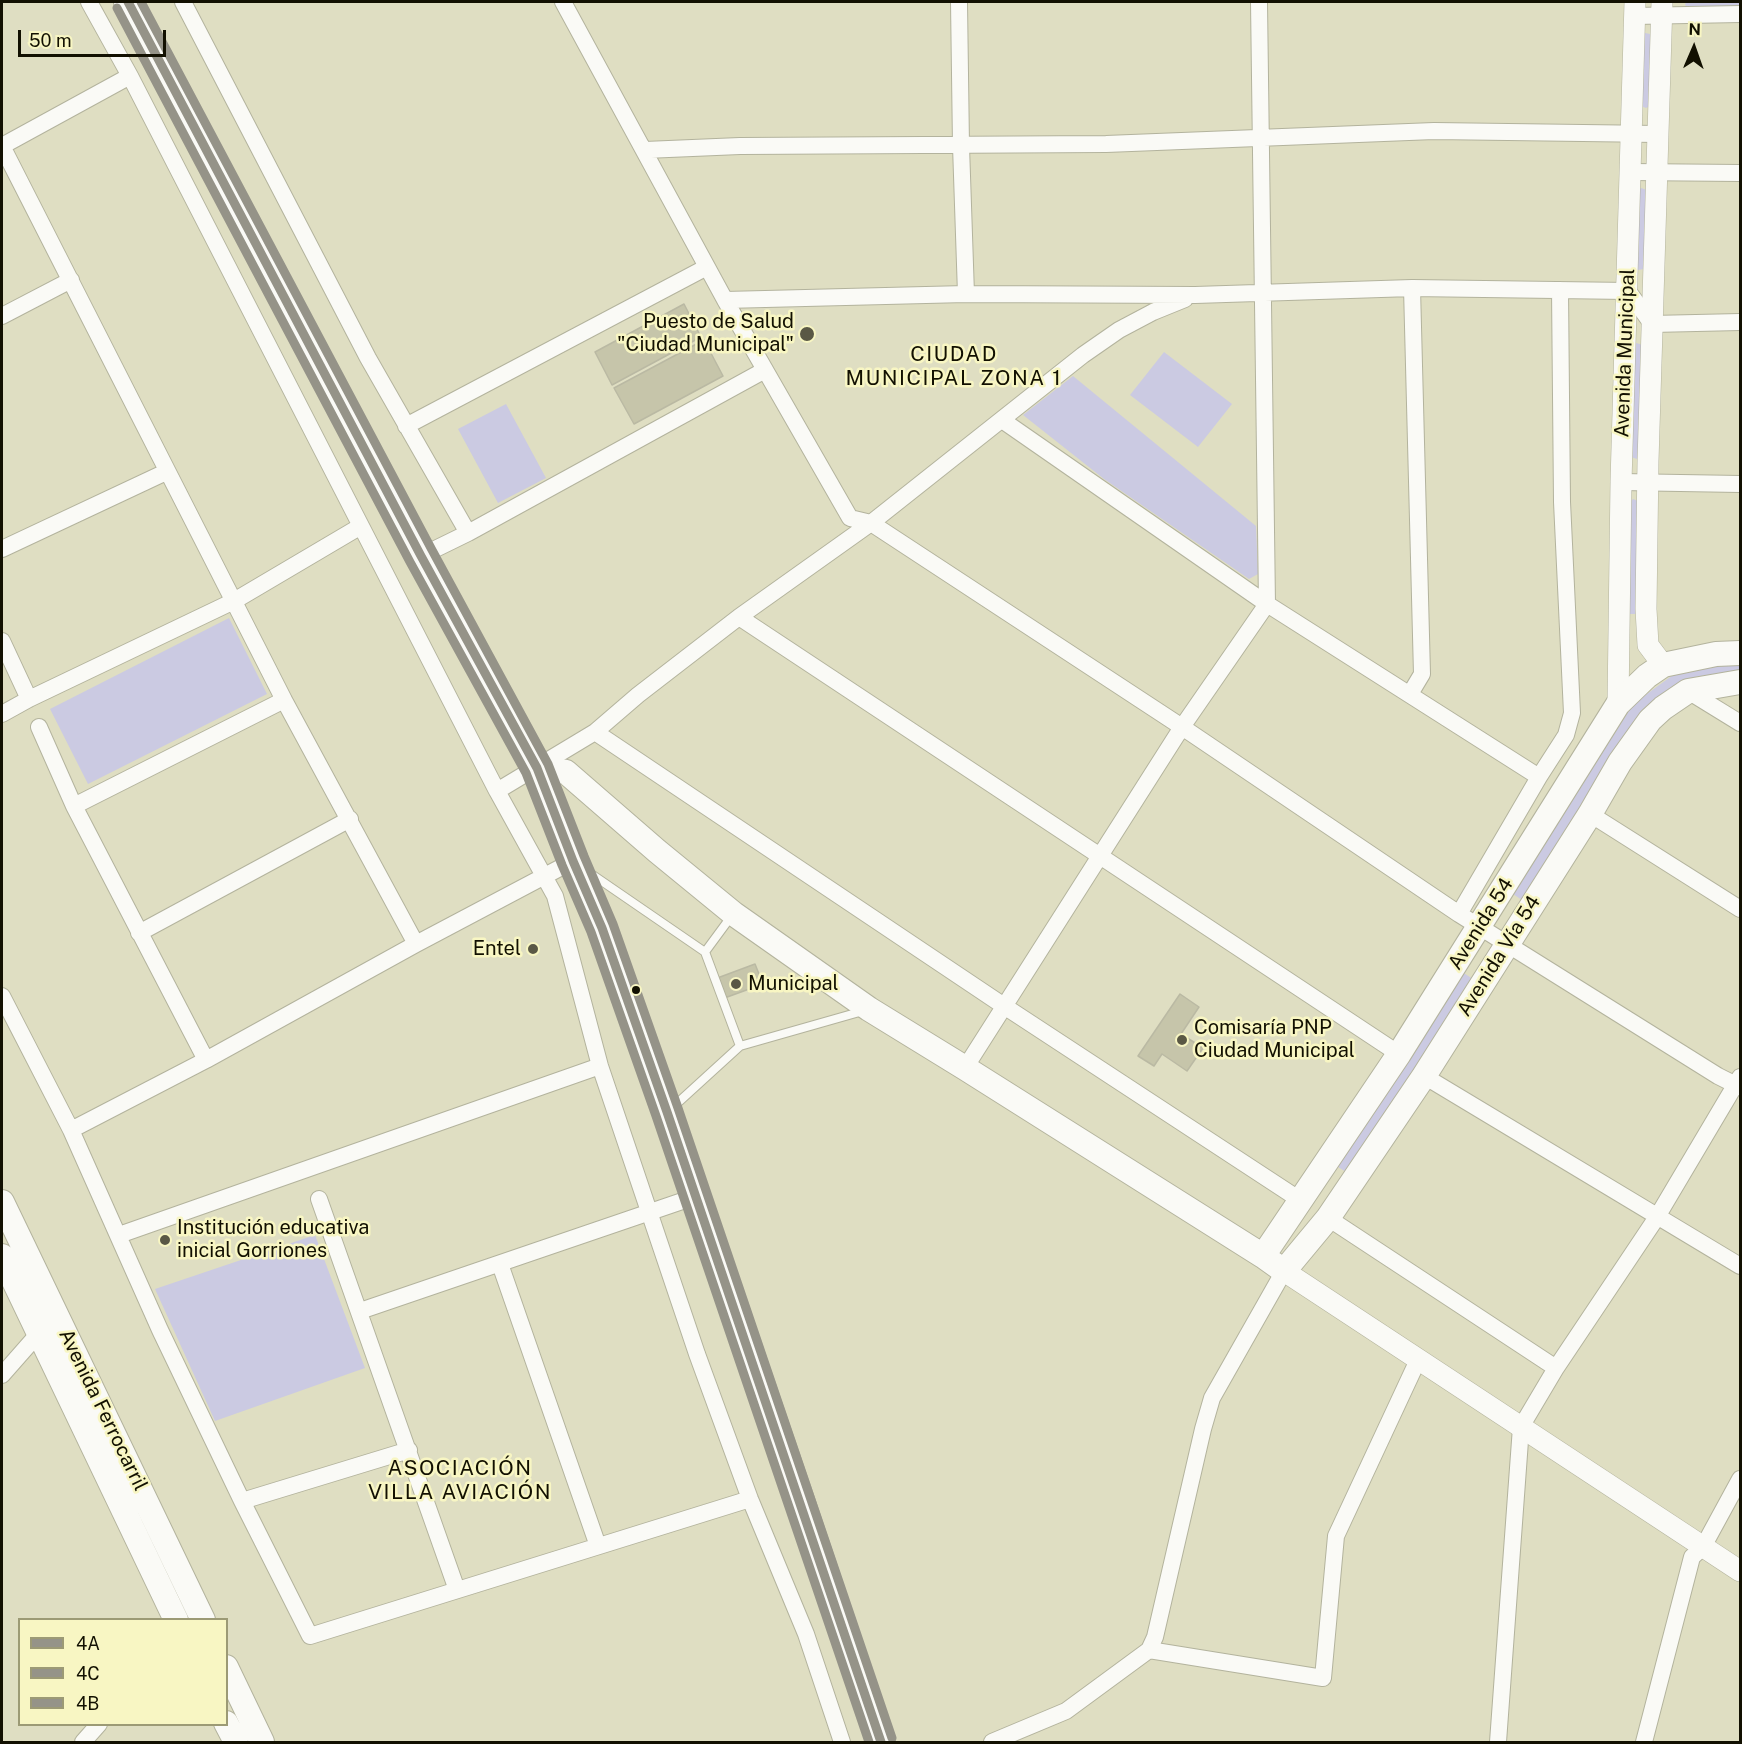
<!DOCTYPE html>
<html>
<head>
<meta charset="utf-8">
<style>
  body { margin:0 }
  #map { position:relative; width:1742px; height:1744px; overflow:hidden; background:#dfdec2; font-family:"Public Sans",sans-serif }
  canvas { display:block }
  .frame { position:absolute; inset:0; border:3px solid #121001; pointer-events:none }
  .legend { position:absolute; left:18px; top:1618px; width:210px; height:108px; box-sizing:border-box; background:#f8f6c3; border:2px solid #9c9a75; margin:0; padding:8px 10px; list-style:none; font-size:18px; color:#121001 }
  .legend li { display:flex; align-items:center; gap:12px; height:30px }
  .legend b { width:30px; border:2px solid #9c9a75 }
  .north { position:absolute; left:1664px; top:18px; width:60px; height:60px; -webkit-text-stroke:4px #f8f6c3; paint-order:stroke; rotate:2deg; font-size:16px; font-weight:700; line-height:24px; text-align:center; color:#121001 }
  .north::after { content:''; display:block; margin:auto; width:21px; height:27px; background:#121001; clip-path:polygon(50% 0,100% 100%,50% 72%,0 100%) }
  .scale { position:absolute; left:18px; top:30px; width:148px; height:27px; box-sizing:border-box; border:3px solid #121001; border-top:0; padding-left:8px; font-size:18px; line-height:21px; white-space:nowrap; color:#121001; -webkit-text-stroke:4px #f8f6c3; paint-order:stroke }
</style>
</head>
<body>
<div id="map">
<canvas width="1742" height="1744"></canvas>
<div class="frame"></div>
<ul class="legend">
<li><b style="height:8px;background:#959388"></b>4A</li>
<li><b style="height:8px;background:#959388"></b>4C</li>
<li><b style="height:8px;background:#959388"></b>4B</li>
</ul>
<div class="north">N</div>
<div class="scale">50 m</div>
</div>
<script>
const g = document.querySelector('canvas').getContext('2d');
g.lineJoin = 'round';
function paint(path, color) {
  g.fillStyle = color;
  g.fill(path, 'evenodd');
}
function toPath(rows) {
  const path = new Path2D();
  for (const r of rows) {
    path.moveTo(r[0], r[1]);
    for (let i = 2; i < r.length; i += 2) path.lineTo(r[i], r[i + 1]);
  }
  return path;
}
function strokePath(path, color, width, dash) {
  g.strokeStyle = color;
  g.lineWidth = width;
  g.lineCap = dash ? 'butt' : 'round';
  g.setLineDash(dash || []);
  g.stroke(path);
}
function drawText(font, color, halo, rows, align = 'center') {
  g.font = font + ' "Public Sans",sans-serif';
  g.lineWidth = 5;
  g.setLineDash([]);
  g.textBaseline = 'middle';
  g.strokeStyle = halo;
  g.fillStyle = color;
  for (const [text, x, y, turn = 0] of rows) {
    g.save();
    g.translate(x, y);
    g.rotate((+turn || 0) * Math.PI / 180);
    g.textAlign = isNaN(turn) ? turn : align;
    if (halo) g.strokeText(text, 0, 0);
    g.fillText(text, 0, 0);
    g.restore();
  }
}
const green = toPath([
  [1686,2,1740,2,1740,7,1689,8,1685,5],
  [1645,33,1650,34,1651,38,1648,107,1646,108,1641,106,1643,34],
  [1641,188,1647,190,1644,269,1638,270,1636,268,1639,189],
  [1636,343,1643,345,1639,457,1637,459,1631,457,1633,345],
  [1164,352,1232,404,1198,447,1130,395],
  [1073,376,1256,526,1258,574,1249,579,1104,479,1023,415],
  [506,404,546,478,498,503,458,429],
  [1633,499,1638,501,1637,614,1628,614,1631,501],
  [229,618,267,694,88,784,50,709],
  [1740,662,1740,673,1715,674,1695,677,1678,684,1522,900,1513,894,1630,709,1640,699,1673,675,1691,668],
  [1462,972,1473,979,1346,1172,1335,1165],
  [315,1235,365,1368,215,1421,155,1289]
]);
const building = toPath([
  [684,304,701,337,612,385,595,352,684,304],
  [704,340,723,376,634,424,614,388,704,340],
  [755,964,763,984,719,1000,712,980,755,964],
  [1180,994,1199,1007,1181,1034,1203,1048,1187,1071,1162,1054,1154,1066,1138,1056,1180,994]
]);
const service = toPath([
  [587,871,705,952,740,1046,672,1108],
  [705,952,733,914],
  [740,1046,863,1011]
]);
const minor = toPath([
  [89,2,130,76,497,791,555,896,600,1066,697,1354,750,1499,806,1634,842,1742],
  [183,2,368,358,468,533],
  [563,2,725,300,850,518,871,523,1182,727,1459,914,1718,1076,1740,1087],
  [959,2,961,146,966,294],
  [1635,16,1740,14],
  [2,146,284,700,416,944],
  [2,146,130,76],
  [645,150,740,146,1106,144,1434,131,1657,134],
  [1630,172,1740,173],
  [725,300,966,294,1195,295,1412,288,1628,291,1652,324,1740,322],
  [2,316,71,280],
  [1002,420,1267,604,1539,777],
  [406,426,707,267],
  [1621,482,1740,484],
  [2,549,166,472],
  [421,556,468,533,765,370],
  [739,617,1399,1054],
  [2,641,29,699],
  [1688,691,1740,723],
  [1410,694,1422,674,1412,288],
  [2,714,29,699,234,601,361,526],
  [39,727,74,806,206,1060],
  [595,732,1004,1006,1300,1200],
  [497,791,595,732,638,695,739,617,871,523,1083,355,1119,330,1153,312,1185,299],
  [74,806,284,700],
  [1590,814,1740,909],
  [1459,914,1539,777,1566,735,1572,713,1562,502,1560,290],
  [139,933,350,819],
  [2,996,71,1130,160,1330,242,1501,310,1636,750,1499],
  [965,1068,1182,727,1267,604,1259,2],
  [1424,1076,1740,1266],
  [71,1130,206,1060,416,944,573,861],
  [319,1199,457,1590],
  [1328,1218,1556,1368],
  [119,1235,600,1066],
  [500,1264,598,1546],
  [360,1311,697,1196],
  [2,1375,39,1333],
  [242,1501,409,1450],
  [1149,1650,1323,1678,1336,1536,1418,1360],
  [83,1742,99,1724],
  [992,1742,1066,1711,1149,1650,1155,1637,1203,1429,1212,1398,1284,1271],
  [1498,1742,1521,1427,1556,1368,1657,1217,1740,1077],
  [1644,1742,1692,1557,1703,1547,1740,1479]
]);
const tertiary = toPath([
  [1662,2,1648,461,1646,609,1648,645,1663,665],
  [1618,704,1621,482,1635,2],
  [1284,1271,1740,1571]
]);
const secondary = toPath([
  [537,768,566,772,657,851,734,914,869,1009,965,1068,1263,1256,1284,1271,1328,1218,1424,1076,1590,814,1620,762,1650,720,1663,708,1688,691,1740,682],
  [2,1202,203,1620],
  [2,1256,176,1620],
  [1263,1256,1399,1054,1618,704,1647,676,1663,665,1716,654,1740,653],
  [226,1667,262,1742],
  [226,1723,236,1742]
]);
const trunk = toPath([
  [128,2,421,556,537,768,573,861,602,928,667,1112,800,1500,881,1742]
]);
const bus1 = toPath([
  [128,2,421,556,537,768,573,861,602,928,667,1112,881,1742]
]);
const bus2 = toPath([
  [117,8,410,562,526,773,562,865,591,932,656,1116,869,1742]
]);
const bus3 = toPath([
  [141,2,432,550,548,764,584,856,613,924,678,1108,892,1738]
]);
const markers = [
  [807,334,8,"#5a5845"],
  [533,949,6,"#5a5845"],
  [736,984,6,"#5a5845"],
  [636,990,5,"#121001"],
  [1182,1040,6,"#5a5845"],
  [165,1240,6,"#5a5845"]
];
const poiNames = [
  ["Puesto de Salud",794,322,"right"],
  ["\"Ciudad Municipal\"",794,345,"right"],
  ["Entel",521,949,"right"],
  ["Municipal",748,984],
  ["Comisaría PNP",1194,1028],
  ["Ciudad Municipal",1194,1051],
  ["Institución educativa",177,1228],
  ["inicial Gorriones",177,1251]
];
const streetNames = [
  ["Avenida Municipal",1625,353,-88],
  ["Avenida 54",1481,924,-58],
  ["Avenida Vía 54",1499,956,-58],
  ["Avenida Ferrocarril",103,1410,64]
];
const neighbourhoodNames = [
  ["CIUDAD",954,355],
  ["MUNICIPAL ZONA 1",954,379],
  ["ASOCIACIÓN",460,1469],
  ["VILLA AVIACIÓN",460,1493]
];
paint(green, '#cbcae2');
paint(building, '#c6c5aa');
strokePath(building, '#bab9a3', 1.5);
strokePath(service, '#b3b39d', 10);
strokePath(minor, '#b3b39d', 18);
strokePath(tertiary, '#b3b39d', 22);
strokePath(secondary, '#b3b39d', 26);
strokePath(trunk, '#b3b39d', 30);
strokePath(service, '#fafaf6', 8);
strokePath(minor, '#fafaf6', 16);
strokePath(tertiary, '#fafaf6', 21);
strokePath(secondary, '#fafaf6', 24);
strokePath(trunk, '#fafaf6', 28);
strokePath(bus1, '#959388', 9);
strokePath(bus2, '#959388', 9);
strokePath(bus3, '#959388', 9);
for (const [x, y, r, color] of markers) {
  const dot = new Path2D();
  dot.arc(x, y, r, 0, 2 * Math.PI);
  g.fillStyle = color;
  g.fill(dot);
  strokePath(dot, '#f8f6c3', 2);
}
drawText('20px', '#121001', '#f8f6c3', poiNames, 'left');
drawText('20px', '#121001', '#f8f6c3', streetNames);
g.letterSpacing = '1.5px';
drawText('21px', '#121001', '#f8f6c3', neighbourhoodNames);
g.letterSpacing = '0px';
</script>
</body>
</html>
